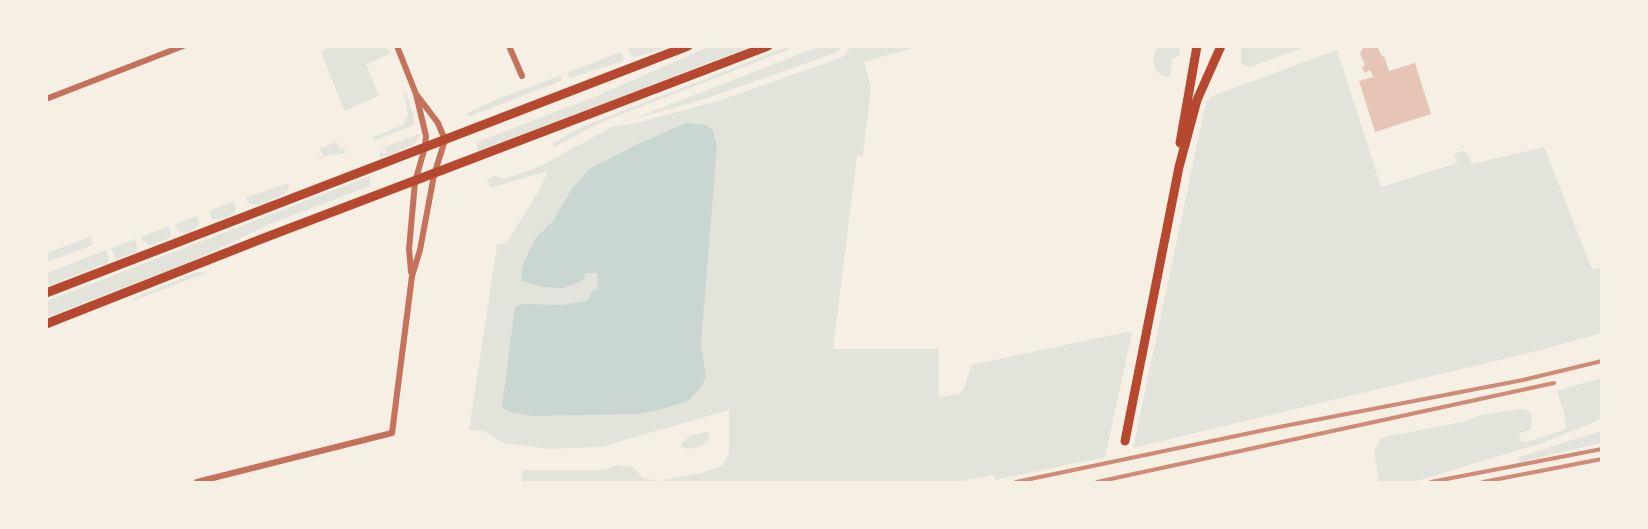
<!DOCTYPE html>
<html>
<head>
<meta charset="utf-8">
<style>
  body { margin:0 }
  #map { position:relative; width:1648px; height:529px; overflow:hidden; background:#f6efe4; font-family:"IBM Plex Sans",sans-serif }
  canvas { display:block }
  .frame { position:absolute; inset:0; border:48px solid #f6efe4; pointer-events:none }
</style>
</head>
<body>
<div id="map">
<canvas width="1648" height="529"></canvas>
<div class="frame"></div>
</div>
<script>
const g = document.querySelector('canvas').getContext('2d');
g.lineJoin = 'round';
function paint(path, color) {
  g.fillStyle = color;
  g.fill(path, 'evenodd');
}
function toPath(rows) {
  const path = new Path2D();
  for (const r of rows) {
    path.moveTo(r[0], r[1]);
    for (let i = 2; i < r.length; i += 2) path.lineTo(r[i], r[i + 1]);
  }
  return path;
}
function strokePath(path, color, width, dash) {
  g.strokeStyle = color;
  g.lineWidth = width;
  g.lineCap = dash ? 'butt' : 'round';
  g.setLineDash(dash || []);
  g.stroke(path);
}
const green = toPath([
  [635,46,669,46,669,47,633,58,628,49],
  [789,46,795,47,602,122,554,147,553,143,584,126],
  [331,47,387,47,390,54,366,64,379,96,344,111,321,51],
  [708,47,749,47,477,153,477,142,594,97],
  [818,47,841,47,839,51,835,53,705,99,630,120],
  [850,47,916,47,864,62,871,87,863,155,857,156,833,349,938,349,939,397,960,394,965,386,971,365,1126,332,1132,333,1105,457,995,480,993,475,958,482,521,482,523,470,604,470,617,465,633,467,643,478,659,481,701,473,722,466,729,453,729,410,601,447,548,449,504,443,483,431,469,430,497,245,506,243,539,191,548,171,490,188,487,179,495,176,505,179,540,166,612,127,633,124,721,100,840,58,845,55],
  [1157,47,1180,47,1179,56,1172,59,1170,77,1161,75,1154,68,1153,58],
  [1241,47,1241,46,1304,47,1250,67,1241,63],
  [1337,50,1381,187,1457,163,1454,154,1463,151,1467,153,1472,164,1544,147,1592,269,1601,268,1601,333,1545,349,1133,448,1206,102,1212,96],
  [621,52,624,59,623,61,570,78,568,72],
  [562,75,561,81,468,117,467,113,495,100],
  [406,93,414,117,414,125,374,141,373,137,403,125,408,114,404,94],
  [421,133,415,144,389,155,379,157,381,149,383,154,387,153,385,147],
  [337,142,340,150,344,148,346,153,327,156,315,161,323,156,320,148],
  [370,176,370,186,270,224,188,263,47,317,47,301],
  [289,183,288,190,283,195,257,205,248,203,246,197],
  [234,201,236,209,233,214,220,219,212,219,209,211],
  [197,216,199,224,194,230,184,233,178,230,175,224],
  [169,226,171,234,169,238,149,246,142,240,141,237],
  [90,237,93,245,47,262,47,253],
  [135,239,137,248,136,252,117,259,115,258,111,248],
  [106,250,109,259,107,263,47,286,47,273],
  [197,272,207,273,132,301,136,297],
  [1601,378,1601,419,1545,442,1420,480,1408,482,1379,482,1374,450,1381,439,1389,436,1462,422,1481,415,1521,409,1529,411,1532,415,1531,429,1519,434,1521,442,1527,442,1566,429,1564,413,1557,391],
  [1601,431,1601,443,1520,462,1519,457],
  [705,432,709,433,709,439,700,447,688,449,680,446,689,436]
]);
const water = toPath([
  [686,123,707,125,713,131,717,146,701,344,706,377,701,387,688,401,655,411,637,414,532,416,511,412,504,409,502,407,515,307,522,304,563,305,586,301,590,298,591,292,598,289,597,273,586,273,583,280,564,288,543,287,522,281,521,277,522,267,535,239,553,221,571,190,589,169,640,143]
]);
const building = toPath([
  [1364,46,1377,46,1382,57,1384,56,1389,71,1415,63,1431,114,1375,132,1359,81,1373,77,1370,70,1365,73,1362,67,1365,65,1360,53]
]);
const minor = toPath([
  [397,46,416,94,426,136,425,147,415,182,409,249,411,272],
  [509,46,522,76],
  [46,99,183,46],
  [197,482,392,433,412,276,420,250,434,175,445,140,438,123,416,94]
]);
const secondary = toPath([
  [1180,143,1197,46],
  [46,293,688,46],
  [46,324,264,238,768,46],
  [1125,441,1179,167,1197,100,1221,46]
]);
const rail = toPath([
  [1016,482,1279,427,1523,380,1602,361],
  [1097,482,1554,383],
  [1431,482,1602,449],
  [1483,482,1602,459]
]);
paint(green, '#e2e4dc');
paint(water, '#c9d6d2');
paint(building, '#e6c5b7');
strokePath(minor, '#c5725c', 6);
strokePath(secondary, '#b5482f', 9);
strokePath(rail, '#cf8b77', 4);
</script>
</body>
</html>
